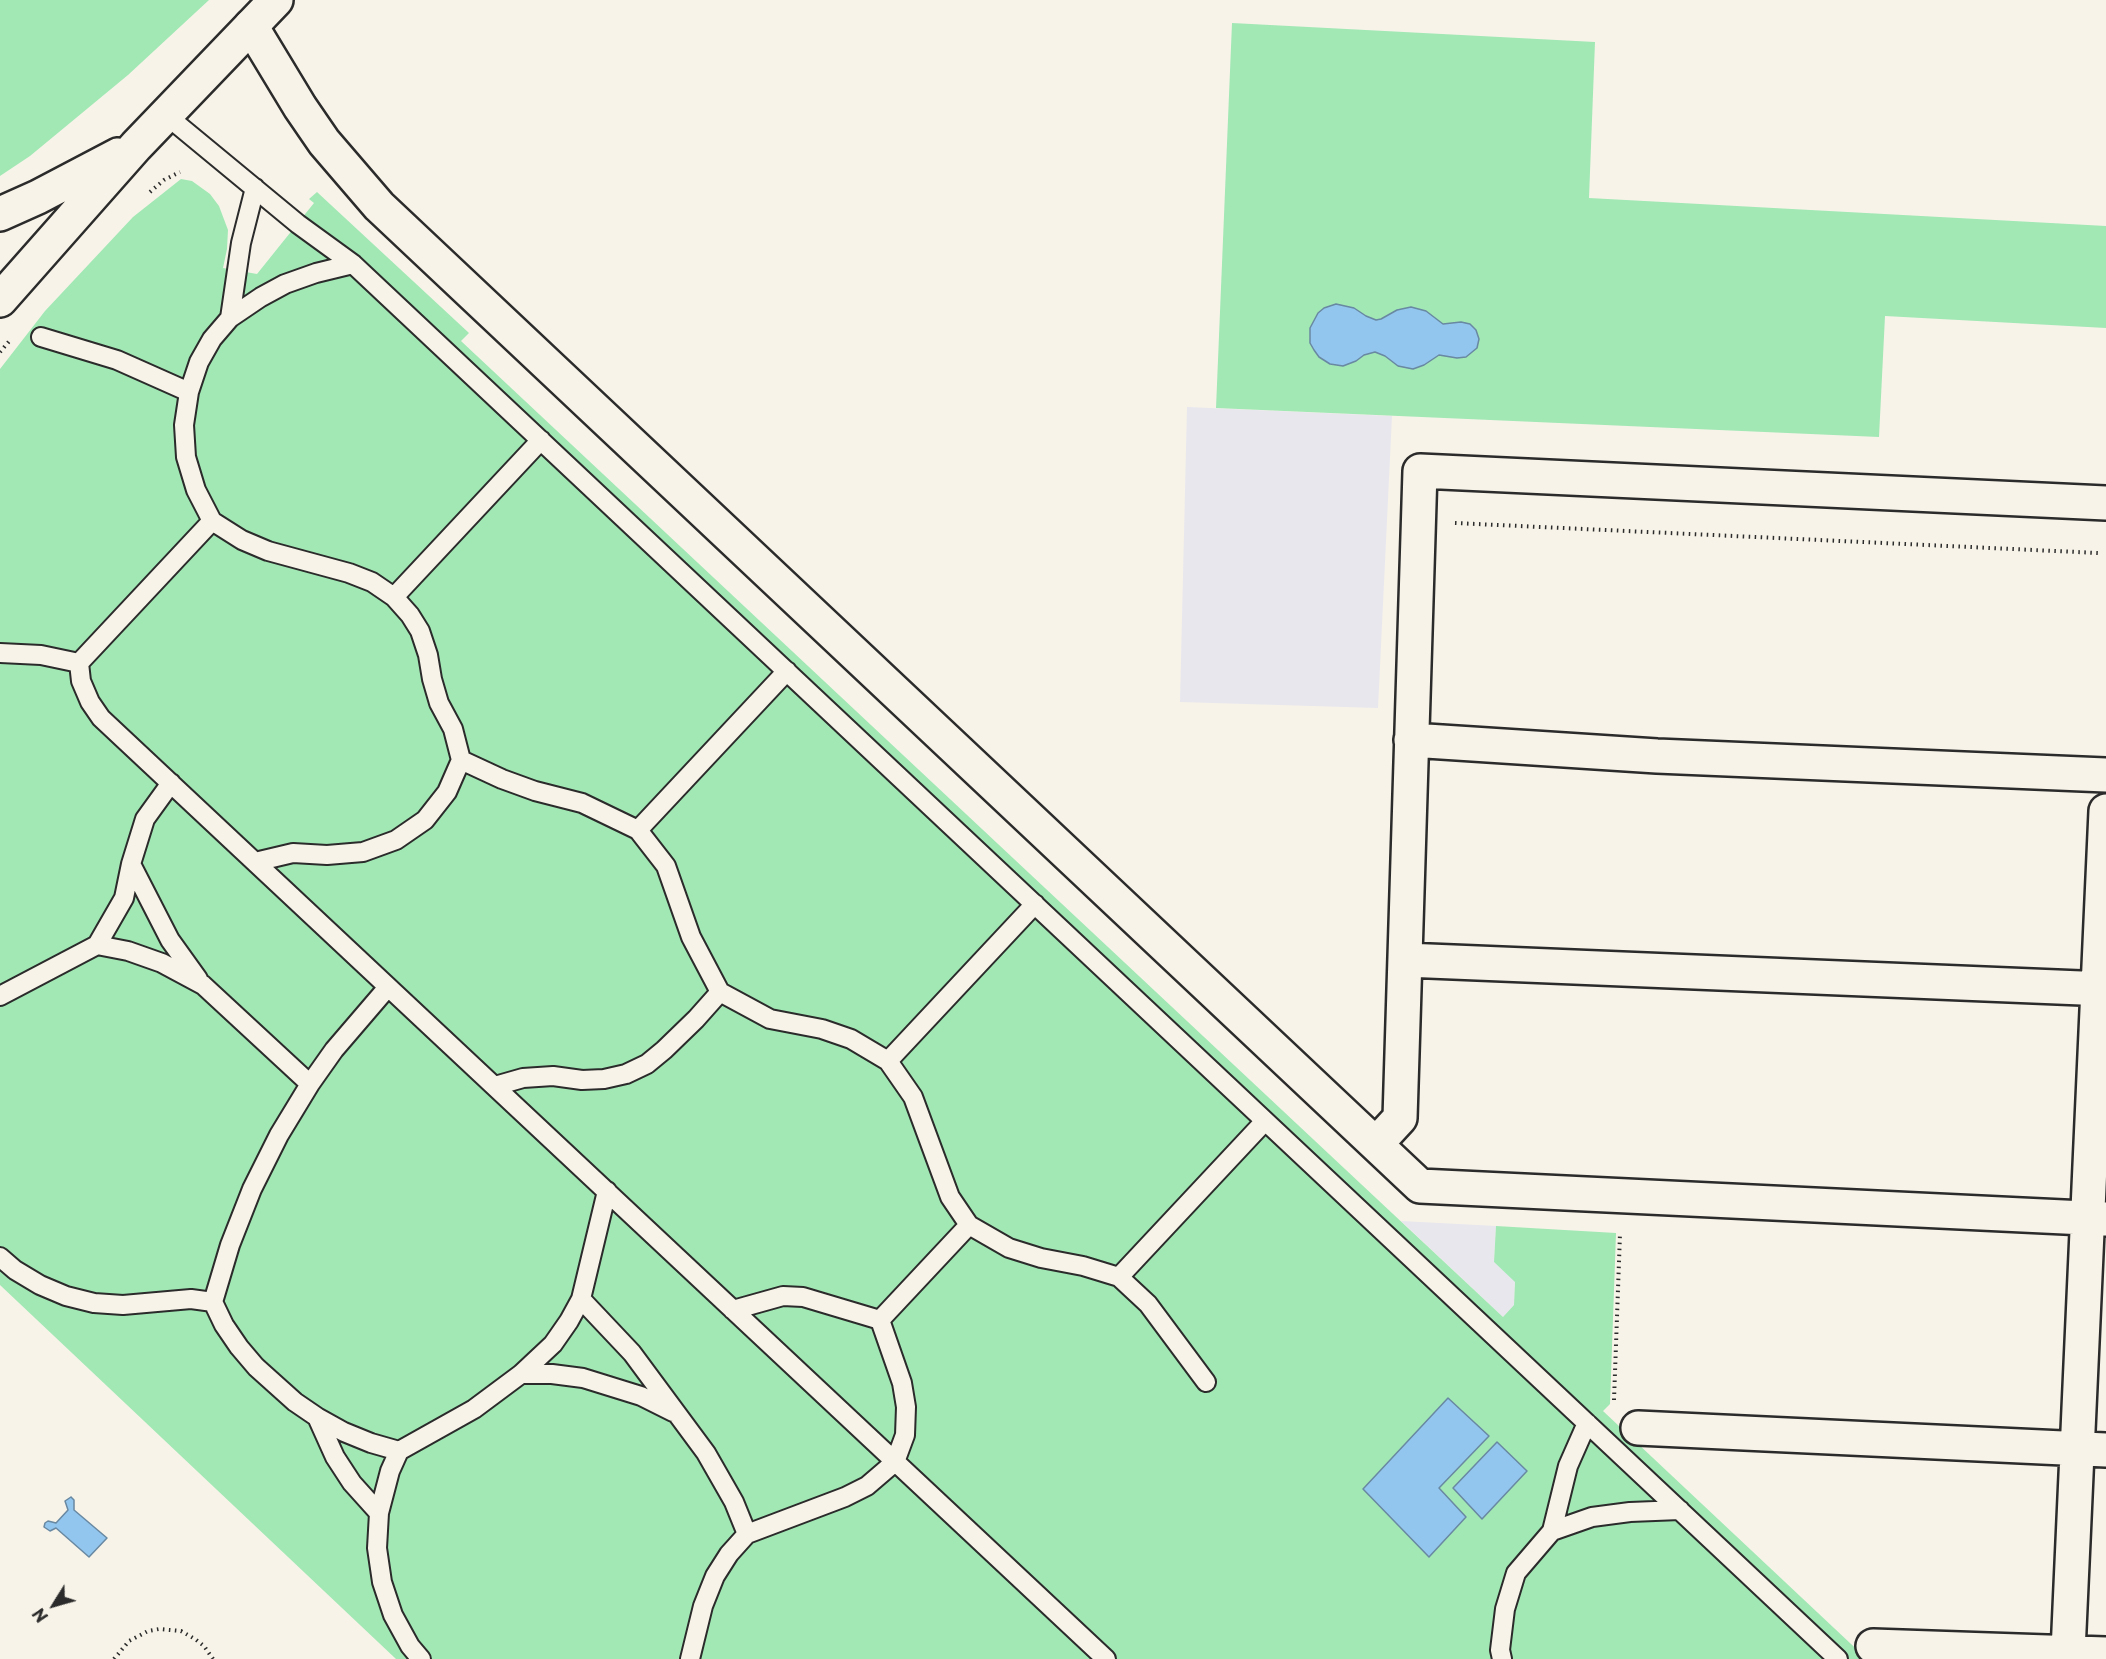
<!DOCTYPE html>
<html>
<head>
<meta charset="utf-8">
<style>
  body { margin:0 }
  #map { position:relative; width:2106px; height:1659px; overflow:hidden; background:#f7f3e8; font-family:"Playpen Sans",sans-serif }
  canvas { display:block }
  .north { position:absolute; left:24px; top:1575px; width:60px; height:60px; -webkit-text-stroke:4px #f7f3e8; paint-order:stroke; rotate:233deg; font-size:16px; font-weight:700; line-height:24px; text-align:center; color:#2b2b2b }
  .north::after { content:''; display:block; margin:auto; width:21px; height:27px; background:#2b2b2b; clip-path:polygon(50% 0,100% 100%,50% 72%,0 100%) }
</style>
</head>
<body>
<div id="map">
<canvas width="2106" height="1659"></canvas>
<div class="north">N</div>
</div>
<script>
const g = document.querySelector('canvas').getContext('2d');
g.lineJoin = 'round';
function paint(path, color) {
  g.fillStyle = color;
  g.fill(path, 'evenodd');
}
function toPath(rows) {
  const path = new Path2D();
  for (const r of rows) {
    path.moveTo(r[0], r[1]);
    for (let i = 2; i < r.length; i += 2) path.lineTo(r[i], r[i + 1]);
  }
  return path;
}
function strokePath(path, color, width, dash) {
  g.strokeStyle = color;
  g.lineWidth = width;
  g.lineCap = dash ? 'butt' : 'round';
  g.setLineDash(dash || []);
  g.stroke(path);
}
const built = toPath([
  [1187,407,1392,416,1378,708,1180,702],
  [1401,1221,1496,1226,1494,1262,1515,1281,1514,1305,1503,1317]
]);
const green = toPath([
  [0,0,209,0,128,75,30,156,0,176],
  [1232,23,1595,42,1589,198,2106,226,2106,328,1885,316,1879,437,1216,408],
  [181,179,192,181,210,194,219,206,228,230,227,249,223,268,257,274,314,203,309,199,317,192,469,333,461,341,1503,1317,1514,1305,1515,1282,1494,1262,1496,1226,1616,1233,1610,1404,1603,1411,1867,1659,396,1659,0,1285,0,369,45,311,133,217]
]);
const water = toPath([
  [1336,304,1354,308,1366,316,1376,320,1381,319,1397,310,1411,307,1426,311,1443,324,1461,322,1470,324,1476,330,1479,339,1477,348,1466,357,1457,358,1439,355,1424,365,1413,369,1398,366,1385,356,1375,352,1364,355,1356,361,1343,366,1330,364,1319,357,1314,350,1310,343,1310,328,1318,313,1324,308,1336,304],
  [1448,1398,1489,1436,1439,1488,1466,1517,1429,1557,1363,1489,1448,1398],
  [1497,1442,1527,1471,1482,1519,1453,1488,1497,1442],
  [71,1497,74,1500,74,1510,107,1538,89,1557,56,1528,50,1531,44,1527,45,1523,48,1521,56,1523,68,1510,65,1501,71,1497]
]);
const path = toPath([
  [150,192,164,180,180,172],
  [0,352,11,339],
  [1455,523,2098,553],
  [1614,1400,1620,1234],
  [114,1659,129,1641,148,1631,159,1629,181,1631,195,1639,204,1646,213,1659]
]);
const service = toPath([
  [166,115,298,224,353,264,1838,1659],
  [353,264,316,273,285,284,261,297,230,318,212,339,199,362,189,392,184,425,186,457,196,490,212,521,242,540,268,551,349,573,372,582,394,597,410,615,420,631,428,655,432,679,439,703,453,729,461,760,502,779,535,791,582,803,638,830,666,866,691,937,720,992,770,1019,822,1029,851,1039,888,1061,913,1097,950,1197,969,1225,1009,1248,1041,1258,1083,1266,1119,1277,1148,1304,1206,1382],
  [230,318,241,243,255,188],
  [41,337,117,360,189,392],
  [212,521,79,663,81,681,90,702,101,718,1106,1659],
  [394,597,541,440],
  [0,653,41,655,79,663],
  [638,830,787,671],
  [255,862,293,853,327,855,363,852,396,840,425,820,447,792,461,760],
  [131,864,170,940,198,979],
  [97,945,128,951,162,963,203,985,310,1084],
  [388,987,334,1050,310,1084,279,1135,252,1189,230,1245,213,1302,224,1325,239,1347,256,1367,295,1402,317,1417,344,1432,371,1443,399,1451],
  [0,996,97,945,124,898,131,864,145,819,171,783],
  [888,1061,1035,904],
  [495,1086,523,1078,553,1076,582,1080,604,1079,626,1074,647,1064,664,1050,696,1019,720,992],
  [0,1257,15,1270,40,1285,66,1296,94,1303,123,1305,191,1299,213,1302],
  [1119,1277,1265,1121],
  [581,1299,632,1353,706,1453,734,1502,747,1534],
  [733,1310,783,1296,803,1297,880,1320,969,1225],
  [521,1374,552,1374,583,1378,641,1396,673,1412],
  [317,1417,335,1457,352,1483,379,1513],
  [1552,1531,1568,1466,1587,1423],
  [421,1659,410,1646,393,1615,382,1582,377,1548,379,1513,390,1471,399,1451,474,1409,521,1374,553,1344,569,1321,581,1299,607,1191],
  [690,1659,703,1606,715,1576,729,1554,747,1534,845,1497,867,1486,895,1462,905,1435,906,1407,902,1383,880,1320],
  [1502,1659,1500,1650,1505,1609,1516,1573,1552,1531,1592,1517,1630,1512,1680,1510]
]);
const minor = toPath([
  [251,26,300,107,324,142,379,206,1420,1186,2106,1219],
  [1411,740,1657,756,2106,775],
  [1405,960,2106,989],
  [1376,1144,1400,1118,1420,471,2106,503],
  [1638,1428,2106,1450],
  [1873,1646,2106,1654],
  [2068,1652,2106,811]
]);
const tertiary = toPath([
  [0,214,38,197,118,155],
  [0,300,136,146,276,0]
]);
paint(built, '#e8e7ee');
paint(green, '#a1e8b5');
paint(water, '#92c6ef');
strokePath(water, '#6988a1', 1.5);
strokePath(service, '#2b2b2b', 22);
strokePath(minor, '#2b2b2b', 38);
strokePath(tertiary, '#2b2b2b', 38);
strokePath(path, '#2b2b2b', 4, [1.5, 4.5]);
strokePath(service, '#f7f3e8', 18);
strokePath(minor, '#f7f3e8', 33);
strokePath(tertiary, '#f7f3e8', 33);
</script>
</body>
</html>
